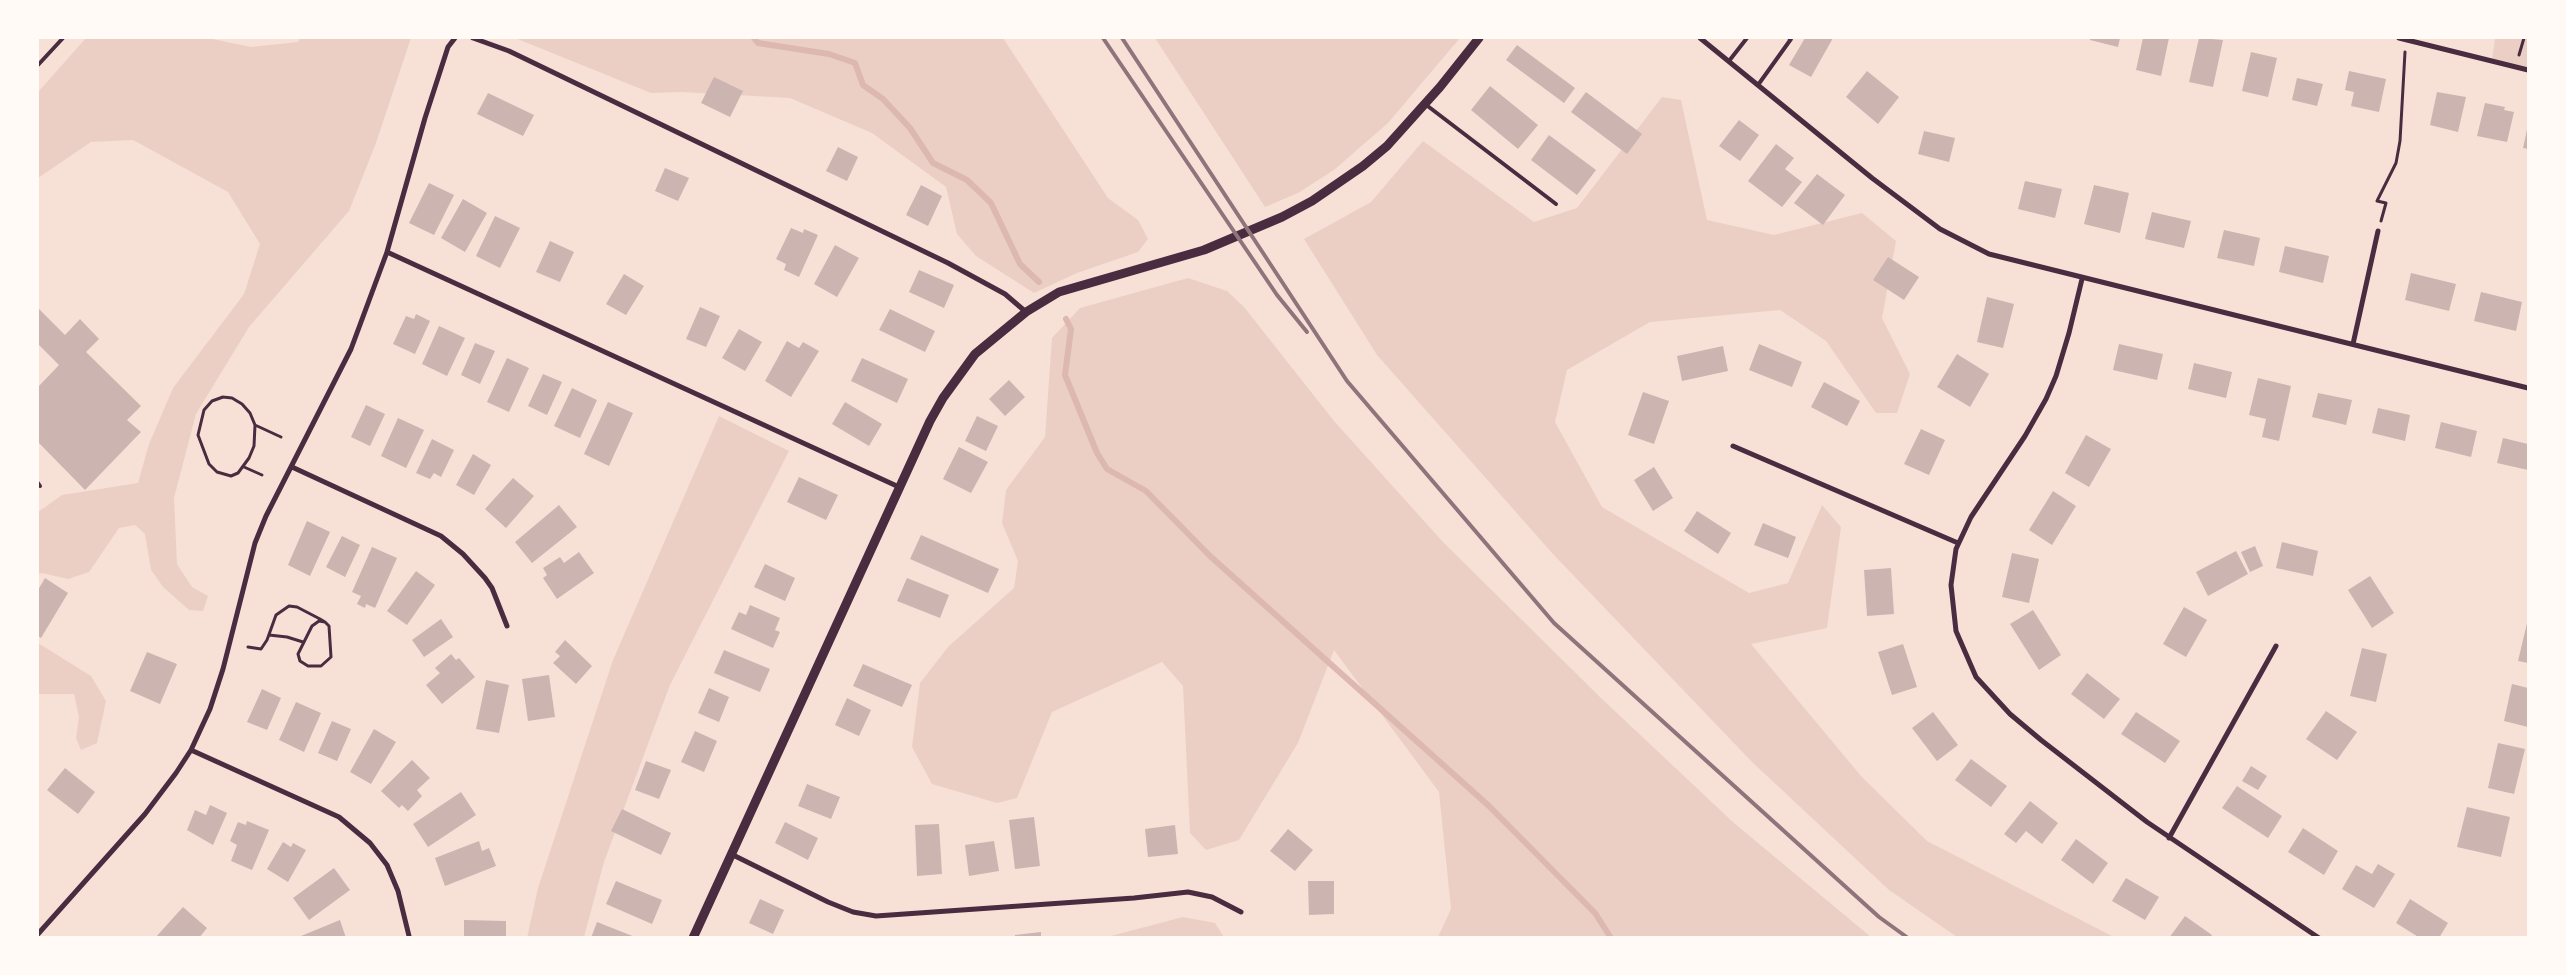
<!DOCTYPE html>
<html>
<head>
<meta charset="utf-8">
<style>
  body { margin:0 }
  #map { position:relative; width:2566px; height:975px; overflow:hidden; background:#f7e1d7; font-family:"Open Sans",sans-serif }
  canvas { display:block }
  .frame { position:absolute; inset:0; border:39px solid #fffaf5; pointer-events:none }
</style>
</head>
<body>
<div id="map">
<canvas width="2566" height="975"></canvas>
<div class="frame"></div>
</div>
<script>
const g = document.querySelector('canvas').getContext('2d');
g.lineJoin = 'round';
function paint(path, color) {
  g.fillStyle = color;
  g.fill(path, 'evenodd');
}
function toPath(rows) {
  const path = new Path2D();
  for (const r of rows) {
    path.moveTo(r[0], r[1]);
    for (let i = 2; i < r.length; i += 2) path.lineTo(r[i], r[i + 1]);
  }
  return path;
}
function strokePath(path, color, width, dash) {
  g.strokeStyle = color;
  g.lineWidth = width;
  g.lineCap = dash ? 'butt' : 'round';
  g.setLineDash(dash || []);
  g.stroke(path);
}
const green = toPath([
  [86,38,208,38,251,47,298,42,300,38,411,38,376,143,349,211,249,327,196,414,174,498,177,564,192,587,208,596,203,611,189,610,163,587,151,570,145,534,135,525,119,528,89,572,68,579,42,573,38,574,38,512,62,495,138,483,149,444,173,388,244,294,260,244,228,192,133,140,91,142,38,178,38,92],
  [515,38,1003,38,1108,198,1138,220,1148,239,1138,252,1077,273,1034,293,976,256,957,234,946,187,872,133,790,98,682,92,651,93],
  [1155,38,1460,38,1388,123,1334,170,1298,193,1265,207],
  [2495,38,2528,38,2528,70,2492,61],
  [1662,97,1681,100,1707,220,1774,235,1862,213,1896,241,1882,318,1910,374,1897,413,1876,413,1826,341,1780,310,1650,322,1567,370,1555,422,1602,507,1749,593,1788,583,1822,505,1841,527,1827,628,1751,644,1861,776,1927,841,2114,937,1957,937,1889,890,1752,762,1552,553,1377,355,1304,239,1371,202,1423,141,1534,222,1577,208],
  [1188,278,1227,291,1244,307,1334,421,1443,542,1601,698,1734,823,1871,937,1438,937,1451,909,1439,792,1334,650,1298,743,1239,840,1206,850,1190,833,1183,686,1162,662,1052,712,1017,798,997,803,932,784,912,747,920,683,948,647,1014,588,1018,561,1002,523,1006,490,1045,437,1052,338,1080,308],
  [719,416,789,451,670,685,604,862,584,937,527,938,538,888,613,660],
  [38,643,91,676,106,701,97,743,81,750,76,738,79,717,74,694,38,694],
  [1183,917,1215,923,1224,937,1107,937]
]);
const stream = toPath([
  [754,38,758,43,829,54,855,63,863,85,883,99,910,128,933,163,967,180,991,203,1020,264,1039,282],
  [1066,319,1071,329,1065,375,1097,453,1107,469,1146,491,1210,556,1489,806,1595,913,1611,938]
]);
const building = toPath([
  [1805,38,1833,38,1811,77,1789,65],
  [2090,38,2120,38,2118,47,2090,40],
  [2143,38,2169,38,2161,76,2136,70],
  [2199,38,2223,40,2213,87,2189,82],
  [1517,45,1575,88,1564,103,1506,60],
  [2251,52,2277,58,2268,97,2242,91],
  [1867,71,1899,97,1878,124,1846,97],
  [2349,71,2386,79,2379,112,2351,106,2354,92,2345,90],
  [714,77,743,91,730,117,701,103],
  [2297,78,2323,84,2317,106,2292,100],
  [1490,86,1538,125,1518,149,1471,110],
  [1586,92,1642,134,1627,154,1571,112],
  [2437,92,2466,97,2458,132,2430,125],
  [488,93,534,115,523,136,477,114],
  [2485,103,2505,107,2504,110,2514,112,2507,142,2477,136],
  [1739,120,1759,135,1740,161,1719,146],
  [2528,125,2528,149,2523,148],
  [1924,131,1955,138,1949,162,1918,154],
  [1549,135,1596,170,1577,195,1531,160],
  [1776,144,1794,158,1785,169,1802,182,1782,207,1748,181],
  [838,147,858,157,847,181,826,171],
  [665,168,689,178,678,201,655,191],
  [1817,174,1845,195,1823,225,1794,203],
  [2025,181,2062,189,2055,218,2018,209],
  [429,183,454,195,434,235,409,223],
  [921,185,942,196,928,226,906,215],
  [2094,185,2129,193,2120,233,2084,224],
  [463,199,487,213,465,252,441,238],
  [2152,212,2191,221,2184,248,2145,239],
  [495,216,520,228,500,268,476,256],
  [791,228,803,233,804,229,818,235,799,277,784,270,786,264,776,259],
  [2224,230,2260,238,2254,266,2217,258],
  [550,241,574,252,560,282,536,272],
  [835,245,859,258,837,297,814,284],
  [2285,246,2329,256,2323,283,2279,272],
  [1888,257,1919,277,1904,300,1873,280],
  [919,270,954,285,944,308,909,292],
  [2411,273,2456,284,2449,311,2405,300],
  [624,274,644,286,626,315,606,304],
  [2481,292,2522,302,2516,331,2474,321],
  [1987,297,2014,304,2003,348,1977,342],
  [700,307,720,316,706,347,686,339],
  [38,308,65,335,80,319,99,339,86,352,141,406,127,420,141,432,85,490,38,442,38,387,59,365,38,344],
  [890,309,935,331,925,352,879,330],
  [416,314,430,321,415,354,393,344,406,316,414,319],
  [439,326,465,338,447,376,422,364],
  [739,329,762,342,745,371,722,358],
  [787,341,799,348,803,342,819,351,791,397,765,381],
  [475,343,495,351,480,384,461,375],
  [1759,344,1802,362,1792,387,1749,370],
  [2119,344,2163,354,2157,380,2113,370],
  [1723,346,1728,371,1682,381,1677,356],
  [1957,354,1989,374,1970,407,1937,387],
  [507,358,529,368,509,412,487,402],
  [862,358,908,379,897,403,851,381],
  [2194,363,2232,372,2226,398,2188,389],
  [543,374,562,382,547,415,528,406],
  [2258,378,2291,386,2279,441,2262,437,2266,419,2249,415],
  [1009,380,1025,397,1005,416,989,399],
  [1824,382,1860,401,1847,426,1811,407],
  [572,388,597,400,580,438,554,426],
  [1643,392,1669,401,1654,444,1628,435],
  [2318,393,2352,400,2346,425,2312,417],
  [608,402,633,413,609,466,584,454],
  [845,402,882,424,869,446,832,424],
  [366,405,385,414,370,446,351,437],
  [2378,408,2410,415,2405,441,2372,433],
  [977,416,998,426,986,451,965,441],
  [398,418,424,430,406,468,381,456],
  [2441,422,2477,431,2471,457,2435,448],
  [1921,429,1945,440,1929,475,1904,464],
  [2086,435,2111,449,2089,487,2065,473],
  [2503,438,2528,444,2528,470,2497,463],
  [432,439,454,450,441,477,434,473,430,479,416,473],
  [959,447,988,462,971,493,943,479],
  [473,454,491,465,474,495,456,485],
  [1654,467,1673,498,1653,511,1634,480],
  [799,477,838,495,826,520,787,502],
  [513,478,534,496,506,528,485,509],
  [2053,491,2076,506,2052,545,2029,530],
  [559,505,577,527,532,563,515,542],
  [1697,511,1731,533,1718,554,1684,531],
  [307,521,330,532,310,576,288,565],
  [1763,523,1796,537,1788,558,1754,545],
  [921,535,999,569,988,593,910,559],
  [342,536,360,545,345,577,326,567],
  [2282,542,2318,551,2313,576,2276,568],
  [2255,546,2263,566,2250,572,2241,552],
  [372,547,397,558,375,608,366,604,365,608,357,604,361,596,352,592],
  [2236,551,2248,574,2208,596,2196,572],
  [579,552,594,573,557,599,543,578,547,575,543,568,560,557,564,563],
  [2012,553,2039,559,2029,603,2002,597],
  [765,564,795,578,785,601,754,587],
  [1891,568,1894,614,1867,616,1864,570],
  [416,571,435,585,407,625,387,611],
  [2370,576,2394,613,2372,628,2348,590],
  [45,578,68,593,41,638,38,636,38,590],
  [907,578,949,595,940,618,897,601],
  [750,605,780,618,775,630,780,632,773,648,731,629,739,612,746,615],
  [2184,607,2207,620,2186,657,2163,644],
  [2033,610,2061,655,2039,670,2010,624],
  [441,619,453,637,424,657,412,640],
  [2528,619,2528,663,2518,661],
  [565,640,592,666,576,684,553,663,560,656,555,652],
  [1903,644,1917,687,1892,695,1878,652],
  [2362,648,2387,654,2376,702,2350,696],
  [724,650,770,669,760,692,714,673],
  [147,652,177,664,160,704,130,691],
  [451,654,456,660,459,658,475,677,442,704,426,685,440,673,435,668],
  [863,664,912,685,902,707,853,686],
  [2087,673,2120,699,2104,719,2071,694],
  [549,675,555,717,528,721,522,679],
  [486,680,509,685,499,733,476,729],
  [2512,684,2528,688,2528,727,2504,721],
  [709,688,729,697,719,722,698,713],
  [262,689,281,698,267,730,247,722],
  [847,698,871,710,859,736,835,725],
  [296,702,321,713,304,752,279,740],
  [2326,711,2357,732,2337,760,2306,739],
  [1933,712,1958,745,1937,761,1912,728],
  [2136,712,2180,741,2165,763,2121,734],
  [332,721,351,729,337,761,318,753],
  [374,729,396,742,371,784,350,772],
  [695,731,717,741,704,772,681,762],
  [2498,743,2525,749,2514,794,2488,788],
  [1971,759,2007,786,1991,807,1955,780],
  [412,760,430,778,417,790,422,796,408,811,402,805,399,808,381,791],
  [646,761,671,770,659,799,635,790],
  [2251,766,2267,776,2258,790,2242,781],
  [65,768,95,792,78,814,47,790],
  [807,784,840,797,831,819,798,806],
  [2237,786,2282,816,2268,838,2222,808],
  [461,792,476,815,428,847,413,824],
  [2030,801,2058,823,2042,844,2026,831,2016,843,2004,834],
  [210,805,227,813,213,845,187,830,195,810,206,815],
  [2467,807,2510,817,2501,857,2457,847],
  [622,809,671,833,661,855,611,831],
  [1034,817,1040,866,1015,869,1009,820],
  [247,821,269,830,252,870,231,861,237,845,230,841,238,822,246,825],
  [785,822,818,838,808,860,775,843],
  [939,824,942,874,917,876,915,825],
  [1175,825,1178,854,1148,857,1145,829],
  [2303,828,2338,851,2324,875,2288,852],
  [1288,829,1313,850,1295,871,1270,851],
  [2076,839,2108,863,2093,884,2061,860],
  [479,841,482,851,489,848,496,866,445,886,435,858],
  [994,841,999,871,969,876,965,845],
  [283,842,291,847,293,843,306,850,288,882,267,869],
  [2378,864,2395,874,2374,908,2342,889,2356,865,2372,874],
  [334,868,350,890,309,920,293,898],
  [2126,878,2159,897,2145,920,2112,901],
  [616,881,662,900,652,924,606,904],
  [1308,881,1334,881,1334,914,1309,915],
  [760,899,784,910,773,934,749,923],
  [2410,899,2448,923,2439,938,2420,938,2396,923],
  [183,907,207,928,199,938,155,938],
  [2185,916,2212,935,2210,938,2169,938],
  [340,920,346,938,301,938,301,936],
  [464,920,506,921,506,938,464,938],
  [597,922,635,937,635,938,591,938],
  [1041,932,1041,938,1015,938,1015,935]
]);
const path = toPath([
  [2519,55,2524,38],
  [2381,221,2386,203,2377,201,2396,163,2400,141,2405,52],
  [223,397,232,398,242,404,250,413,255,425,254,446,249,458,238,473,231,476,217,472,209,464,198,435,204,410,212,401,223,397],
  [255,425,281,437],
  [244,467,262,475],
  [269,635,287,637,303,642],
  [248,647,261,649,267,640,276,615,289,606,297,607,320,619,325,622,329,626,331,657,321,666,308,666,300,661,298,654,312,626,319,621,325,622]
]);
const service = toPath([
  [1729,61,1747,38],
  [38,65,63,38],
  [1758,85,1791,39,1789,38],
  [1425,104,1556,204],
  [38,483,40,486]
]);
const minor = toPath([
  [455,38,448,47,425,118,387,252,899,487],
  [473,38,509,51,948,263,1005,294,1026,312],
  [1700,38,1872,178,1940,229,1989,254,2528,388],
  [2399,38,2528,70],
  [2082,279,2069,333,2056,376,2046,399,2025,436,1971,517,1956,549,1951,585,1956,631,1976,677,2010,714,2041,740,2147,822,2319,938],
  [2353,344,2378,231],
  [1733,446,1958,543],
  [292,467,441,536,463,554,485,578,492,588,507,626],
  [191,750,339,817,370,843,387,865,398,891,409,936],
  [2169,838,2276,646],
  [731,854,828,902,853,912,876,916,1134,898,1188,892,1212,897,1241,912],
  [38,934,145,814,176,773,191,750,210,709,223,669,255,543,266,516,351,349,387,252]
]);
const tertiary = toPath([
  [693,938,930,421,943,398,975,354,1026,312,1059,292,1204,250,1282,217,1312,201,1363,166,1387,146,1440,87,1479,38]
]);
const rail = toPath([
  [1103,38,1277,295,1307,332],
  [1122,38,1347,381,1554,623,1879,917,1908,938]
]);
paint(green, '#ebcfc5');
strokePath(stream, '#dcb8b0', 6);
paint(building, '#ccb4b1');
strokePath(path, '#4a2c40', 3);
strokePath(service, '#4a2c40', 4);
strokePath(minor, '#4a2c40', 5);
strokePath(tertiary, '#4a2c40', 9);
strokePath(rail, '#8f747c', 4);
</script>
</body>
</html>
